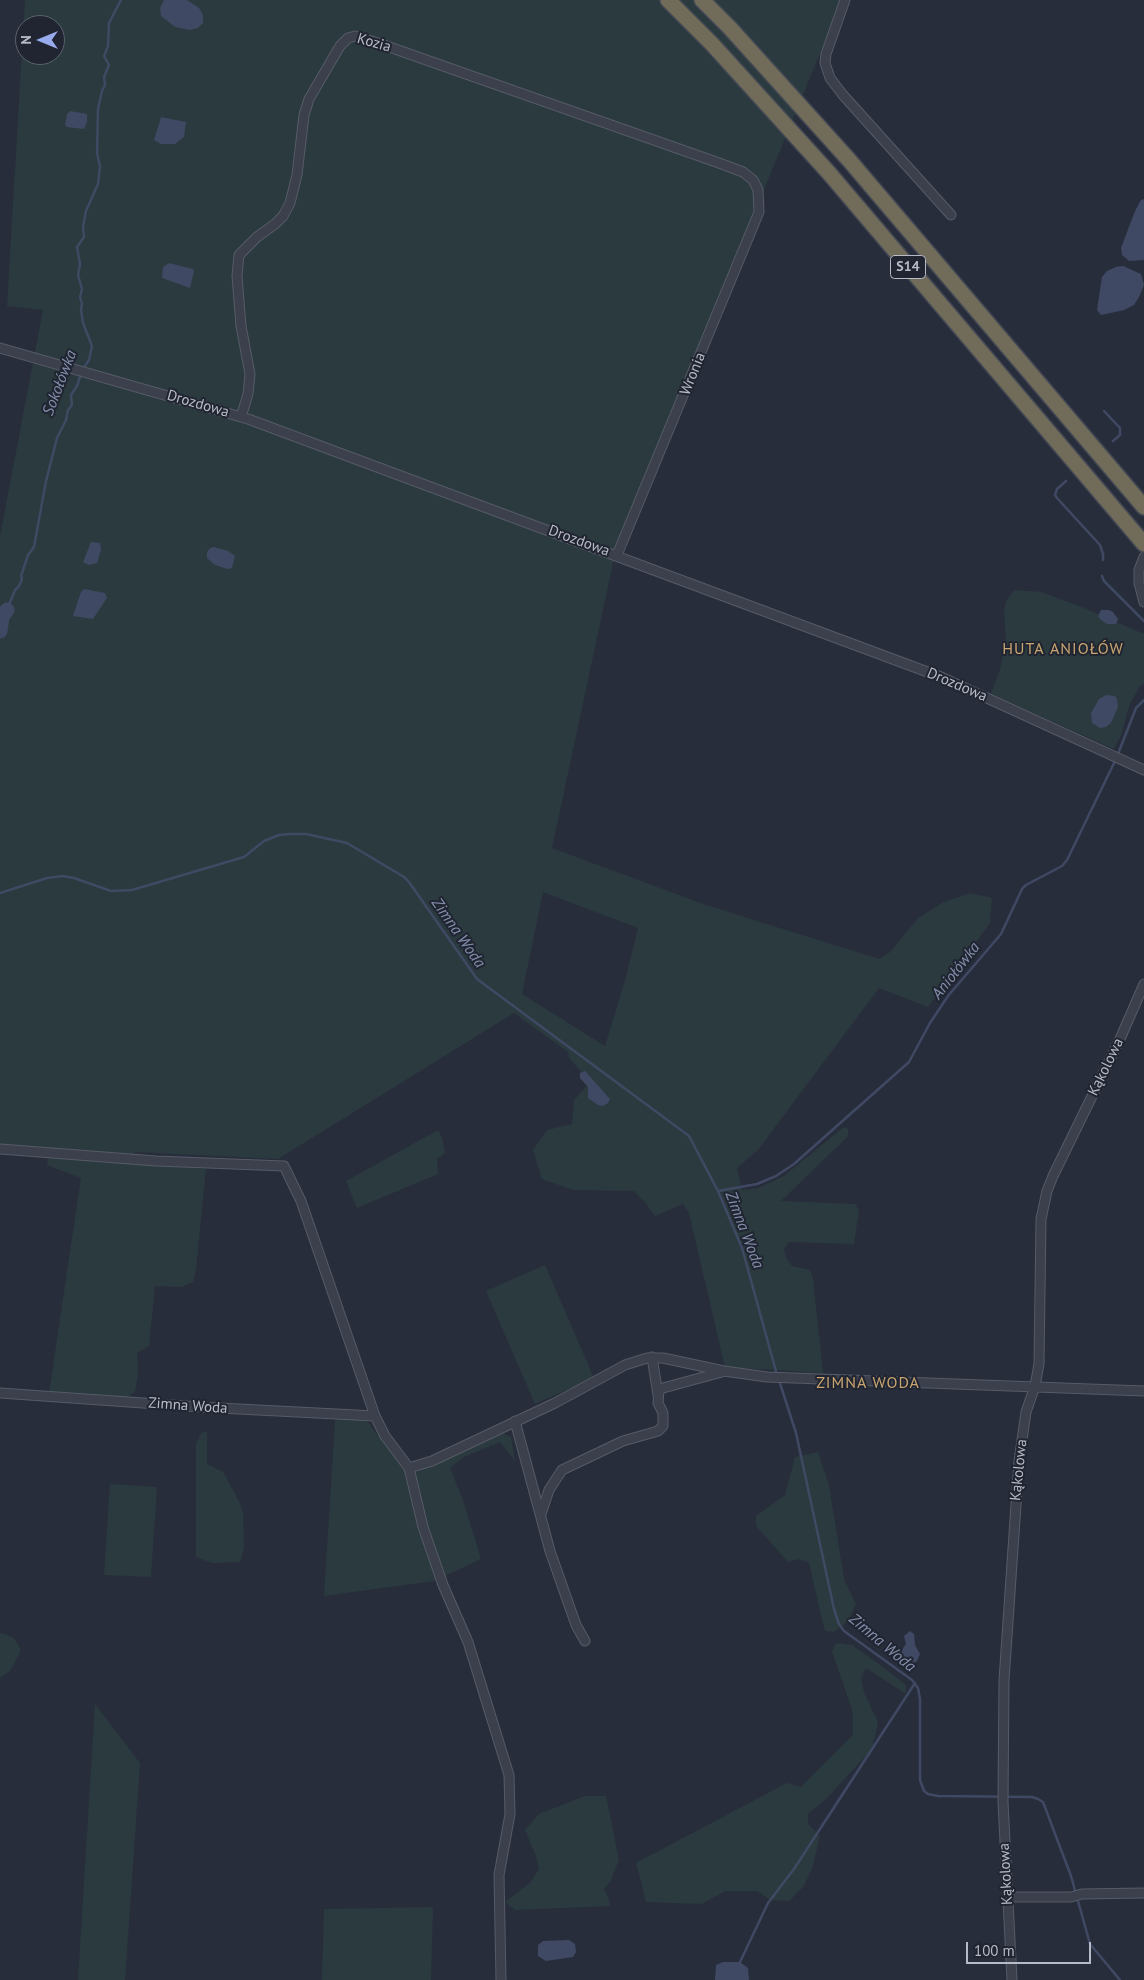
<!DOCTYPE html>
<html>
<head>
<meta charset="utf-8">
<style>
  body { margin:0 }
  #map { position:relative; width:1144px; height:1980px; overflow:hidden; background:#282d3c; font-family:"PT Sans",sans-serif }
  canvas { display:block }
  .north { position:absolute; left:15px; top:15px; width:50px; height:50px; box-sizing:border-box; background:#202531; border:1px solid #5c616d; border-radius:50%; rotate:270deg; font-size:14px; font-weight:700; line-height:20px; text-align:center; color:#b7bbc7 }
  .north::after { content:''; display:block; margin:auto; width:18px; height:22px; background:#98abec; clip-path:polygon(50% 0,100% 100%,50% 72%,0 100%) }
  .scale { position:absolute; left:966px; top:1942px; width:125px; height:22px; box-sizing:border-box; border:2px solid #b7bbc7; border-top:0; padding-left:6px; font-size:15px; line-height:18px; white-space:nowrap; color:#b7bbc7; -webkit-text-stroke:4px #202531; paint-order:stroke }
</style>
</head>
<body>
<div id="map">
<canvas width="1144" height="1980"></canvas>
<div class="north">N</div>
<div class="scale">100 m</div>
</div>
<script>
const g = document.querySelector('canvas').getContext('2d');
g.lineJoin = 'round';
function paint(path, color) {
  g.fillStyle = color;
  g.fill(path, 'evenodd');
}
function toPath(rows) {
  const path = new Path2D();
  for (const r of rows) {
    path.moveTo(r[0], r[1]);
    for (let i = 2; i < r.length; i += 2) path.lineTo(r[i], r[i + 1]);
  }
  return path;
}
function strokePath(path, color, width, dash) {
  g.strokeStyle = color;
  g.lineWidth = width;
  g.lineCap = dash ? 'butt' : 'round';
  g.setLineDash(dash || []);
  g.stroke(path);
}
function drawText(font, color, halo, rows, align = 'center') {
  g.font = font + ' "PT Sans",sans-serif';
  g.lineWidth = 4;
  g.setLineDash([]);
  g.textBaseline = 'middle';
  g.strokeStyle = halo;
  g.fillStyle = color;
  for (const [text, x, y, turn = 0] of rows) {
    g.save();
    g.translate(x, y);
    g.rotate((+turn || 0) * Math.PI / 180);
    g.textAlign = isNaN(turn) ? turn : align;
    if (halo) g.strokeText(text, 0, 0);
    g.fillText(text, 0, 0);
    g.restore();
  }
}
const green = toPath([
  [25,0,842,0,616,549,552,848,703,904,879,959,890,952,918,918,942,903,970,893,992,898,990,923,928,1007,879,988,758,1150,737,1168,742,1190,758,1188,784,1176,844,1127,848,1129,848,1136,837,1147,781,1201,855,1204,859,1210,854,1244,789,1242,784,1249,786,1258,792,1266,810,1270,813,1278,823,1373,725,1367,689,1213,683,1204,655,1216,645,1202,634,1191,573,1190,542,1179,533,1150,547,1130,572,1124,574,1100,590,1082,569,1058,568,1052,514,1013,278,1159,135,1152,134,1154,0,1145,0,536,43,310,7,306],
  [25,25,55,25,55,55,25,55],
  [543,892,638,928,624,984,605,1046,522,994],
  [1014,590,1041,592,1084,608,1144,634,1144,683,1140,686,1130,704,1121,735,1114,749,991,694,1001,666,1006,640,1004,611,1006,601],
  [438,1130,442,1137,445,1153,437,1159,438,1174,357,1208,346,1181],
  [48,1156,206,1169,196,1270,193,1282,182,1287,155,1286,149,1346,137,1353,138,1374,135,1392,127,1397,49,1393,81,1178,47,1165],
  [545,1265,594,1378,535,1404,486,1291],
  [339,1418,367,1421,402,1467,415,1473,502,1433,511,1437,515,1461,500,1442,464,1457,450,1468,463,1500,481,1559,434,1581,324,1596,335,1421],
  [207,1431,207,1464,223,1472,239,1501,243,1513,244,1548,240,1562,212,1563,196,1557,196,1444,201,1433],
  [818,1452,829,1485,844,1579,856,1604,848,1621,834,1632,826,1631,824,1628,809,1563,800,1559,788,1562,756,1526,756,1516,785,1495,795,1457],
  [110,1484,157,1487,151,1577,104,1575],
  [2,1633,14,1638,21,1650,10,1671,0,1678,0,1634],
  [836,1643,852,1645,883,1667,906,1685,906,1694,866,1668,861,1678,864,1692,878,1722,872,1749,828,1797,808,1814,808,1824,820,1836,813,1866,804,1886,789,1901,770,1900,757,1891,725,1891,702,1904,646,1902,636,1863,787,1783,801,1787,853,1735,853,1713,832,1651],
  [95,1704,140,1763,125,1980,78,1980],
  [585,1796,606,1796,619,1860,610,1882,604,1889,609,1899,610,1906,515,1910,505,1902,530,1883,539,1869,536,1856,525,1830,539,1814],
  [433,1907,431,1980,322,1980,324,1909]
]);
const water = toPath([
  [164,0,187,0,199,8,203,15,203,23,198,28,190,30,175,27,161,16,160,8],
  [70,111,87,114,87,122,84,129,67,127,65,125,67,114],
  [161,117,186,122,184,137,175,144,161,144,154,140],
  [1144,199,1144,260,1129,261,1122,255,1121,248,1135,211,1141,200],
  [169,263,193,269,194,271,190,288,162,278,163,267],
  [1123,266,1141,274,1144,285,1139,297,1134,305,1124,310,1101,315,1097,310,1102,277,1107,271,1116,267],
  [91,542,100,543,101,550,97,563,89,565,83,562],
  [214,547,228,551,235,556,232,568,228,569,215,565,207,558,207,552,210,548],
  [84,589,105,593,107,598,93,619,73,616,81,592],
  [1101,610,1109,610,1113,612,1118,619,1116,624,1107,624,1101,620,1098,616],
  [1106,695,1115,696,1117,699,1118,707,1111,723,1106,727,1100,728,1092,723,1091,713,1099,699],
  [585,1071,610,1099,608,1103,603,1106,598,1105,588,1098,588,1087,580,1078,580,1073],
  [910,1631,914,1634,915,1645,920,1654,917,1661,912,1664,905,1662,901,1656,901,1651,906,1644,904,1636],
  [569,1940,575,1944,576,1952,573,1957,546,1961,538,1956,538,1945,543,1941],
  [723,1962,740,1962,748,1968,749,1980,715,1980,716,1965]
]);
const stream = toPath([
  [83,369,89,360,92,346,83,323,81,310,82,304,80,297,82,289,78,275,80,264,77,247,84,237,83,227,86,211,98,184,100,166,97,153,98,109,102,91,105,85,104,77,109,65,104,56,108,46,109,23,121,0],
  [1104,411,1120,428,1120,435,1113,441],
  [1066,481,1057,489,1055,495,1057,498,1100,545,1103,554,1103,560],
  [1102,576,1104,581,1144,621],
  [7,610,15,590,19,586,22,579,21,576,28,555,34,547,46,481,57,438,66,420,68,410,72,405,71,395,77,386,81,374],
  [1118,754,1136,708,1144,700],
  [0,893,47,878,63,876,74,878,111,891,132,890,244,857,264,841,279,835,290,834,306,834,347,843,404,877,409,882,477,979,689,1136,718,1191,742,1248,777,1375],
  [718,1191,757,1184,776,1176,794,1164,909,1062,930,1023,948,996,1001,934,1022,889,1026,885,1062,866,1067,860,1116,759],
  [779,1380,796,1433,834,1609,839,1624,844,1631,912,1680,918,1688,920,1699,920,1780,924,1791,928,1794,938,1796,1032,1797,1038,1799,1043,1802,1071,1876,1090,1944,1120,1980],
  [740,1962,768,1903,794,1869,915,1683]
]);
const river = toPath([
  [0,631,2,617,7,610]
]);
const minor = toPath([
  [845,0,826,54,825,63,830,78,843,95,951,215],
  [0,348,248,419,941,677,1144,770],
  [241,417,248,394,250,374,241,326,237,276,239,255,257,237,275,224,283,216,290,203,297,175,304,115,309,99,340,46,348,38,355,36,378,43,719,163,743,172,753,180,758,190,759,212,617,555],
  [1144,557,1139,570,1139,583,1144,602],
  [0,1149,156,1161,284,1166,301,1201,375,1416,385,1436,409,1468,432,1461,555,1403,625,1365,647,1358,663,1358,724,1371,767,1377,1144,1391],
  [652,1357,658,1395],
  [0,1393,200,1407,375,1416],
  [515,1421,550,1551,576,1625,585,1641],
  [409,1468,423,1527,443,1585,468,1642,509,1775,510,1814,499,1875,501,1980],
  [541,1514,549,1490,562,1470,623,1441,658,1431,663,1426,663,1413,658,1403,659,1390,663,1388,722,1372],
  [1007,1897,1071,1897,1082,1894,1144,1893],
  [1012,1980,1003,1802,1004,1680,1019,1461,1026,1412,1035,1386,1039,1364,1041,1219,1047,1191,1053,1176,1120,1039,1144,984]
]);
const motorway = toPath([
  [668,0,712,44,829,173,1144,544],
  [702,0,730,28,849,160,1144,507]
]);
const shields = [
  [908,267,35]
];
const shieldNames = [
  ["S14",908,267]
];
const streetNames = [
  ["Kozia",374,43,16],
  ["Wronia",693,374,-68],
  ["Drozdowa",198,404,16],
  ["Drozdowa",579,541,20],
  ["Drozdowa",957,685,23],
  ["Kąkolowa",1106,1067,-64],
  ["Zimna Woda",188,1406,4],
  ["Kąkolowa",1019,1470,-84],
  ["Kąkolowa",1006,1874,-93]
];
const waterNames = [
  ["Sokołówka",60,383,-69],
  ["Zimna Woda",458,933,55],
  ["Aniołówka",956,971,-52],
  ["Zimna Woda",744,1230,69],
  ["Zimna Woda",882,1643,40]
];
const neighbourhoodNames = [
  ["HUTA ANIOŁÓW",1063,649],
  ["ZIMNA WODA",868,1383]
];
paint(green, '#2a3a3e');
paint(water, '#404963');
strokePath(stream, '#404963', 2.5);
strokePath(river, '#404963', 15);
strokePath(minor, '#565b67', 11);
strokePath(motorway, '#434854', 18);
strokePath(minor, '#3b404c', 9);
strokePath(motorway, '#716c59', 15);
for (const [x, y, w] of shields) {
  const box = new Path2D();
  box.roundRect(x - w / 2, y - 11.5, w, 23, 4);
  g.fillStyle = '#202531';
  g.fill(box);
  strokePath(box, '#b7bbc7', 1);
}
drawText('bold 14px', '#b7bbc7', null, shieldNames);
drawText('15px', '#b7bbc7', '#202531', streetNames);
drawText('italic 16px', '#838eab', '#202531', waterNames);
g.letterSpacing = '1px';
drawText('16px', '#c8a571', '#202531', neighbourhoodNames);
g.letterSpacing = '0px';
</script>
</body>
</html>
